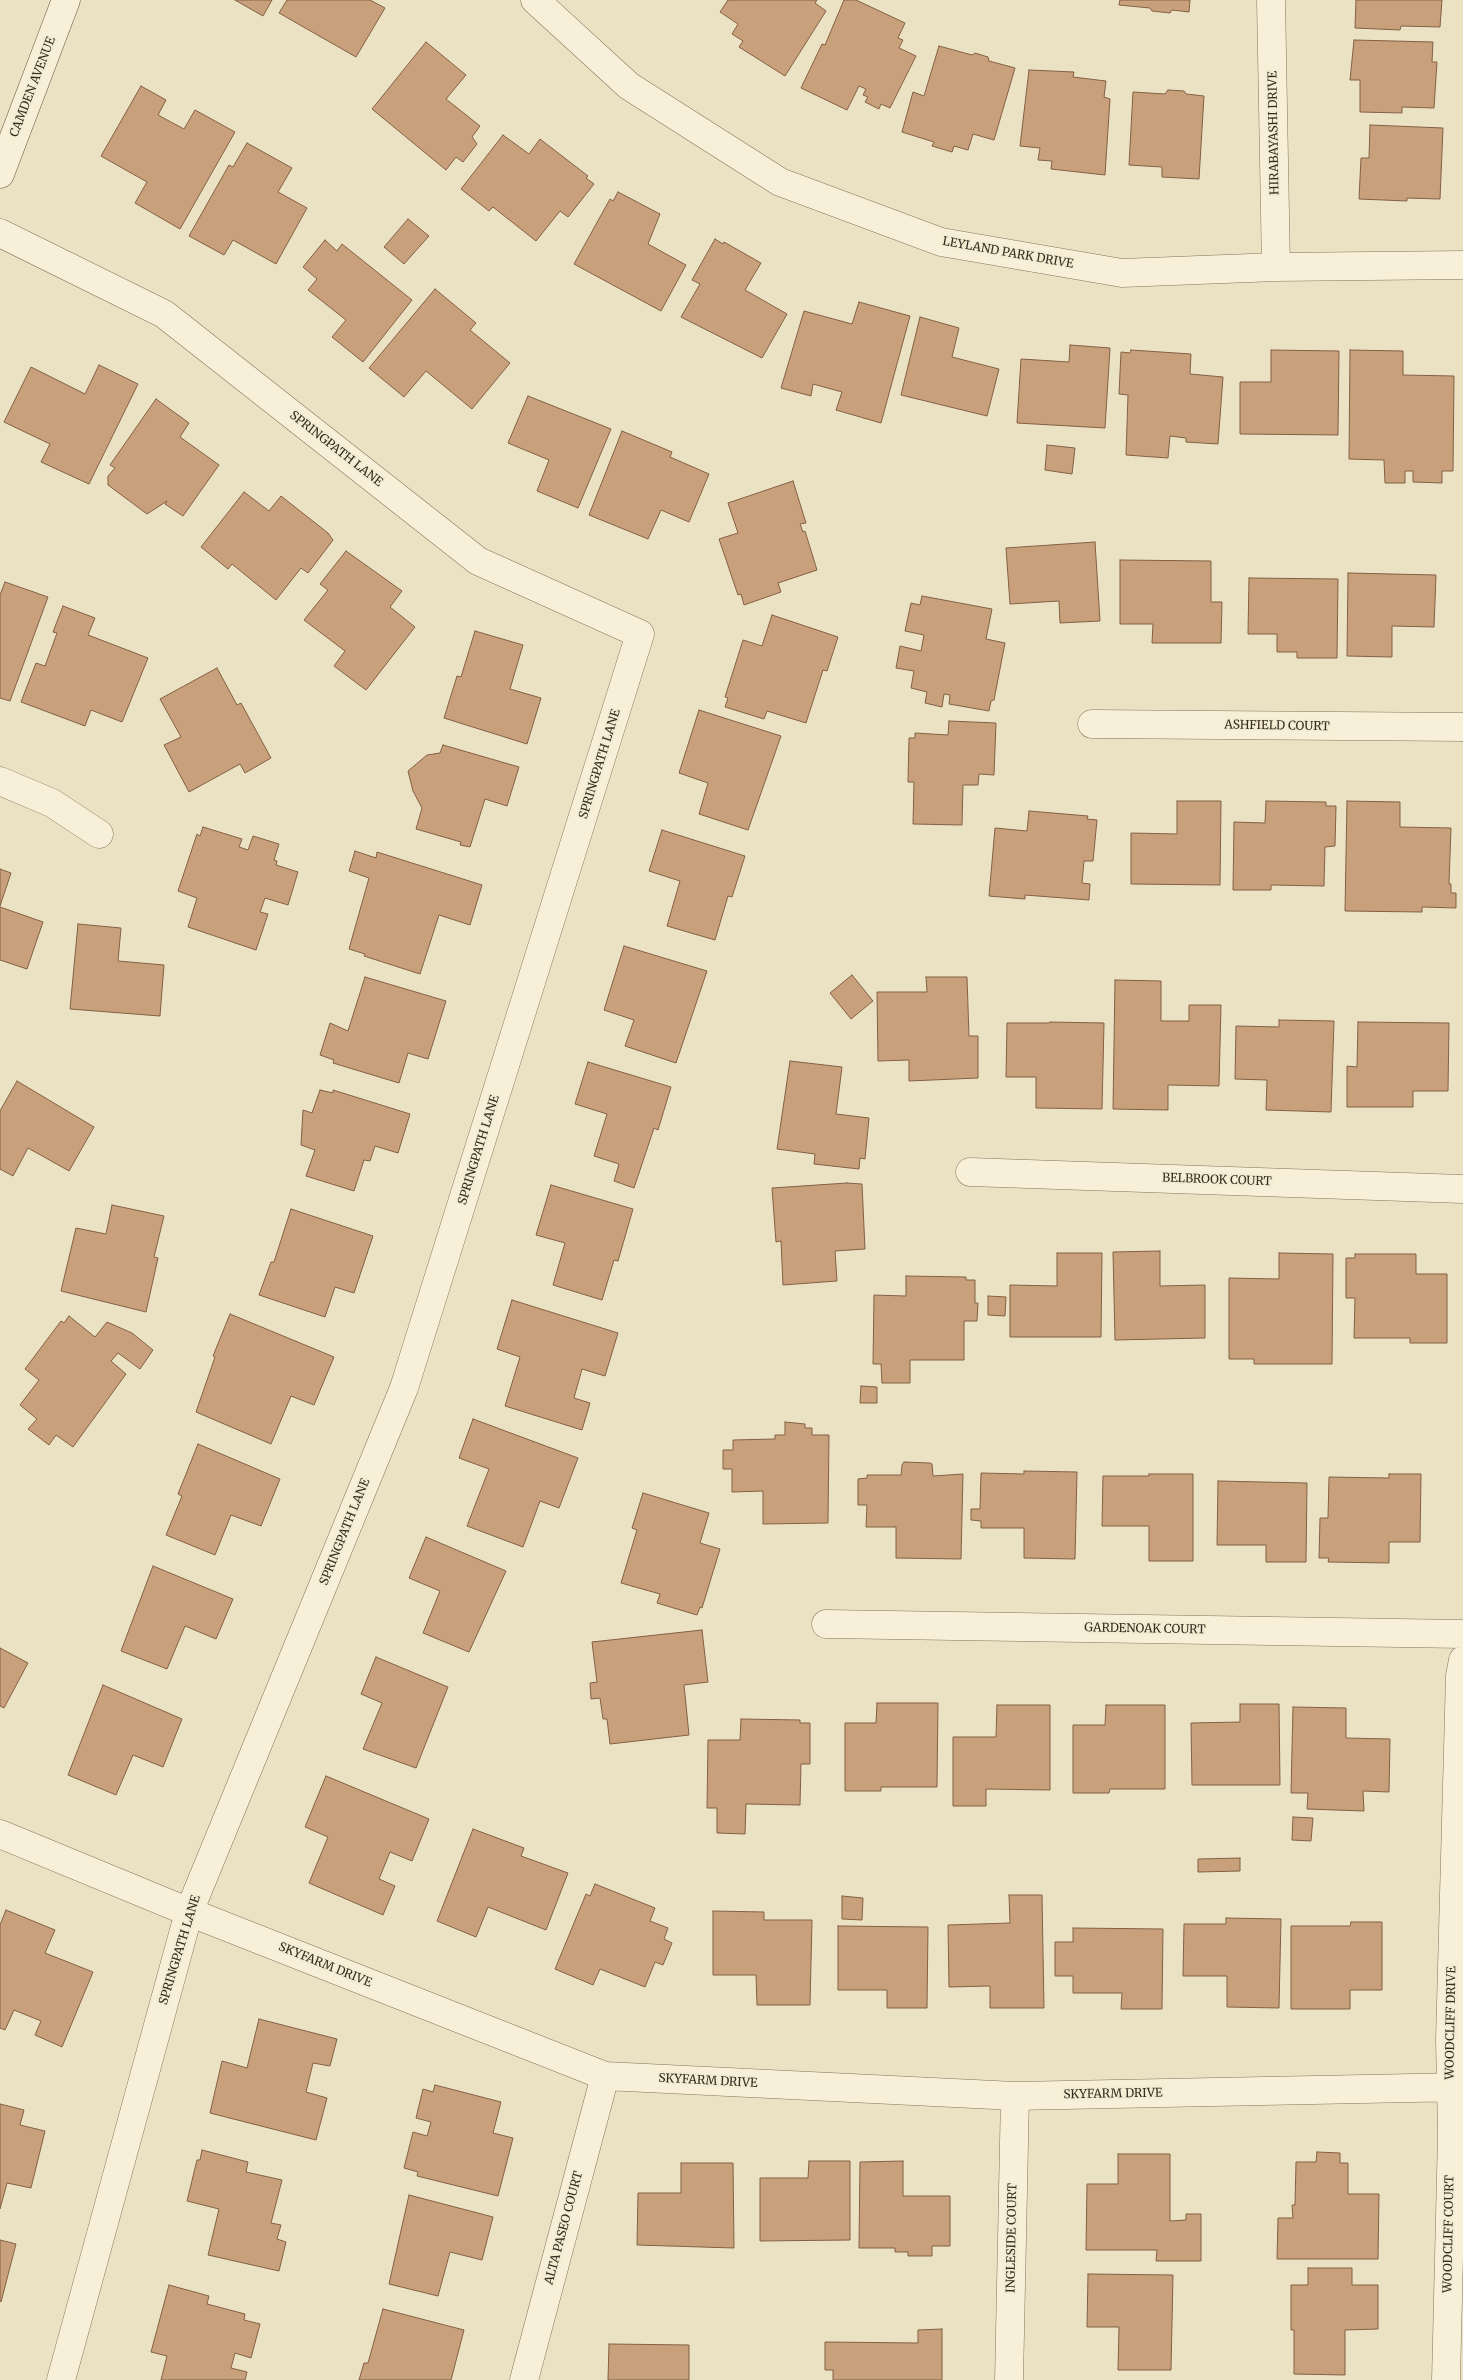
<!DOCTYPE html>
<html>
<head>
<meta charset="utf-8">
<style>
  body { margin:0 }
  canvas { display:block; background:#ebe2c4 }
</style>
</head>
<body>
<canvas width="1463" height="2380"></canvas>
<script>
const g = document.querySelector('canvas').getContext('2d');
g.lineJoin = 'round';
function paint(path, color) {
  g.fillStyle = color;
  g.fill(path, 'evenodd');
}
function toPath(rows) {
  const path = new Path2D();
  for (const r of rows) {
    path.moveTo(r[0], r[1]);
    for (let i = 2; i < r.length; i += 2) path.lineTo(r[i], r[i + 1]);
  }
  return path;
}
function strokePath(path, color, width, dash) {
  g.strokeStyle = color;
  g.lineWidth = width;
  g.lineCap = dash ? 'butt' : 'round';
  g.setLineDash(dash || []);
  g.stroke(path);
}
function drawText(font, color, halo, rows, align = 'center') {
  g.font = font + ' Merriweather,serif';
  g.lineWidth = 4;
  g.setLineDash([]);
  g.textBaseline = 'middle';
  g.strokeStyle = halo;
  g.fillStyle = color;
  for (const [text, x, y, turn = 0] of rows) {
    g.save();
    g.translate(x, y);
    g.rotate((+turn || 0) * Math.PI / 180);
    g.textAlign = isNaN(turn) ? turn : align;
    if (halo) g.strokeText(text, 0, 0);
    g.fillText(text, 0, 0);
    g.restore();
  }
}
const building = toPath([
  [235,0,272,0,263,16,235,0],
  [287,0,370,0,385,8,356,57,279,13,287,0],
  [728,0,817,0,815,3,826,11,785,76,739,47,743,41,732,34,738,24,720,12,728,0],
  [844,0,856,0,905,23,898,38,903,40,899,48,916,56,890,108,881,104,879,109,865,102,868,97,863,95,866,89,859,86,847,110,801,88,822,44,825,45,844,0],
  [1120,0,1190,0,1189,12,1172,10,1170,13,1152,11,1150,8,1119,5,1120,0],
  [1356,0,1442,0,1440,27,1401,26,1400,30,1355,28,1356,0],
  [1354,40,1433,42,1432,62,1437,62,1434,108,1402,107,1402,113,1360,112,1360,80,1350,80,1354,40],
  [426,42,466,75,446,99,480,126,472,137,477,144,463,162,456,157,446,170,372,109,426,42],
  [939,46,972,55,975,53,988,57,989,61,1015,68,994,140,973,134,968,150,954,146,952,152,932,146,934,142,902,132,913,92,924,96,939,46],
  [1029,70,1074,72,1073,77,1106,81,1104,97,1110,99,1105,175,1051,169,1052,161,1038,160,1040,148,1020,146,1029,70],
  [141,86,166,100,158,115,184,129,195,110,235,132,180,229,135,203,147,182,101,156,141,86],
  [1168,90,1184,91,1186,94,1204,96,1199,179,1162,177,1162,167,1129,165,1133,92,1165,94,1168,90],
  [1370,125,1443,128,1440,199,1407,198,1407,201,1359,199,1361,158,1369,158,1370,125],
  [503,135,529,154,540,139,588,176,586,178,594,184,568,217,560,211,536,241,493,207,489,211,461,189,503,135],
  [247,143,292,168,278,192,307,208,276,264,233,240,224,255,189,236,229,165,233,167,247,143],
  [618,192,660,214,648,244,686,265,661,311,574,264,610,199,613,201,618,192],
  [408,219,429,236,404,264,384,247,408,219],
  [715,239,723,244,724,242,761,263,745,290,787,314,762,358,681,317,700,284,692,280,715,239],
  [325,240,337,251,342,244,412,300,363,362,332,337,346,320,308,290,317,279,303,267,325,240],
  [435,289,476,323,470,330,510,363,472,409,426,371,404,397,369,368,435,289],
  [859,302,910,316,881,423,836,410,842,392,813,384,811,396,781,388,804,311,852,324,859,302],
  [920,317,959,328,952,357,999,369,987,416,901,395,920,317],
  [1070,345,1110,348,1105,428,1017,423,1021,359,1069,362,1070,345],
  [1131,350,1191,354,1190,374,1223,377,1218,444,1186,442,1186,438,1170,436,1168,458,1126,455,1128,395,1119,394,1121,352,1130,353,1131,350],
  [1271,350,1339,351,1338,435,1240,434,1240,382,1271,382,1271,350],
  [1350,350,1403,351,1403,375,1454,376,1453,471,1442,471,1442,483,1413,482,1413,471,1405,471,1405,483,1385,483,1384,460,1349,459,1350,350],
  [99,365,138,384,89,484,41,462,50,444,4,422,31,367,85,394,99,365],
  [528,396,611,429,578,508,537,491,549,460,508,443,528,396],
  [156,399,189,423,180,437,219,465,183,516,165,504,167,501,147,514,108,485,108,476,115,468,110,465,156,399],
  [622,431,672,452,670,457,709,474,689,522,661,510,648,539,589,515,622,431],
  [1047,445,1075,448,1072,474,1045,470,1047,445],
  [793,481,806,523,800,524,803,532,805,531,817,570,778,583,781,592,744,605,741,594,738,595,719,539,738,533,728,503,793,481],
  [244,492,269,511,281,496,328,533,333,540,308,573,301,568,276,600,232,564,228,569,201,547,244,492],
  [1095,542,1100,621,1060,623,1059,601,1010,604,1006,548,1095,542],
  [346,551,402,591,390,607,415,627,366,690,334,666,345,651,304,620,328,590,320,584,346,551],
  [1120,560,1211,561,1211,602,1222,602,1221,643,1152,643,1153,624,1120,624,1120,560],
  [1348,573,1436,575,1434,627,1392,626,1392,657,1347,656,1348,573],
  [1249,578,1338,579,1337,658,1297,658,1297,652,1277,652,1277,634,1248,634,1249,578],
  [5,582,48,597,10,701,0,698,0,595,5,582],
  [922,596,992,609,986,639,1005,643,994,700,991,701,989,711,949,704,950,695,944,694,942,707,925,703,927,692,911,688,914,671,896,668,900,646,921,651,924,635,905,631,911,603,920,605,922,596],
  [63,606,95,618,88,635,148,658,122,722,91,710,85,726,21,702,36,663,45,666,57,633,53,632,63,606],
  [772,615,838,637,827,671,823,670,806,723,767,711,764,719,725,707,728,698,725,697,743,640,762,646,772,615],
  [475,631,523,645,510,689,541,698,527,744,444,718,457,676,461,677,475,631],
  [217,668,237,705,241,703,271,758,245,773,240,764,189,792,164,745,181,737,160,699,217,668],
  [699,710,781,736,748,830,699,814,708,783,679,773,699,710],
  [949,721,996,723,994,775,979,774,978,785,963,785,962,825,913,824,914,782,908,782,909,738,915,738,915,733,948,735,949,721],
  [443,745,519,767,507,806,485,799,470,847,460,845,461,842,416,829,422,808,413,791,408,771,427,755,440,753,443,745],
  [1177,801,1221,801,1220,885,1131,884,1131,833,1177,834,1177,801],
  [1266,801,1326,802,1326,806,1336,806,1335,846,1325,847,1324,886,1271,885,1271,890,1233,890,1234,822,1265,823,1266,801],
  [1347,801,1400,802,1400,827,1451,828,1449,884,1451,884,1451,893,1456,893,1456,908,1422,907,1422,912,1345,911,1347,801],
  [1029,811,1088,816,1087,819,1097,820,1093,861,1084,861,1082,883,1090,884,1089,900,1025,895,1025,899,989,896,995,828,1027,831,1029,811],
  [203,827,242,839,239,847,248,850,253,836,279,844,274,860,277,861,276,865,298,872,288,905,265,898,260,912,268,914,256,950,188,927,197,898,178,891,197,834,200,836,203,827],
  [662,830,745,856,732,897,728,896,715,940,667,926,680,881,649,871,662,830],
  [355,851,376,858,377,852,482,885,470,925,439,915,420,974,364,956,365,954,349,949,369,878,349,871,355,851],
  [0,869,11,873,0,906,0,869],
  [0,907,43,922,27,969,0,960,0,907],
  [78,924,121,928,118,961,164,965,160,1016,70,1009,78,924],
  [624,946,707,971,676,1063,625,1046,634,1020,604,1010,624,946],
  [852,975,873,1001,851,1019,830,993,852,975],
  [365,977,446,1001,428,1059,408,1053,399,1083,333,1063,334,1060,320,1055,330,1023,348,1031,365,977],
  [926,977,967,977,969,1036,978,1036,978,1078,909,1081,909,1060,878,1061,877,992,927,992,926,977],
  [1115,980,1161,981,1161,1021,1189,1021,1189,1005,1221,1005,1219,1086,1168,1085,1168,1110,1113,1109,1115,980],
  [1279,1020,1334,1021,1331,1112,1266,1110,1267,1080,1235,1079,1236,1026,1279,1027,1279,1020],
  [1050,1022,1104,1023,1102,1109,1036,1108,1036,1077,1006,1077,1007,1023,1049,1023,1050,1022],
  [1358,1022,1449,1023,1448,1091,1413,1091,1413,1107,1347,1107,1347,1066,1357,1067,1358,1022],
  [790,1061,842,1067,836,1114,869,1118,865,1159,860,1158,859,1169,814,1164,815,1154,777,1149,790,1061],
  [588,1062,671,1087,658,1130,654,1128,634,1188,614,1181,619,1164,594,1156,607,1114,575,1104,588,1062],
  [17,1081,94,1127,69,1171,28,1148,13,1176,0,1169,0,1111,17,1081],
  [320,1090,333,1093,333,1090,410,1114,398,1153,375,1146,370,1161,364,1160,354,1191,306,1176,315,1150,301,1145,303,1110,312,1113,320,1090],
  [847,1183,862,1184,865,1249,835,1251,837,1281,783,1285,781,1241,776,1242,772,1188,847,1183],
  [551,1185,633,1209,618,1261,614,1260,602,1300,553,1285,565,1243,536,1235,551,1185],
  [112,1205,164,1216,154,1257,158,1258,146,1312,61,1291,76,1228,106,1234,112,1205],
  [291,1209,373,1236,354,1293,335,1287,325,1317,259,1295,271,1262,274,1262,291,1209],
  [1160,1251,1160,1286,1205,1285,1205,1338,1115,1340,1113,1252,1160,1251],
  [1057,1253,1102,1253,1101,1337,1010,1337,1010,1285,1057,1286,1057,1253],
  [1279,1253,1333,1254,1332,1364,1254,1364,1254,1359,1229,1359,1229,1278,1279,1279,1279,1253],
  [1355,1254,1416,1254,1416,1274,1447,1274,1447,1343,1410,1343,1410,1338,1354,1338,1355,1298,1346,1298,1346,1258,1355,1258,1355,1254],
  [906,1276,966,1277,966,1280,975,1280,975,1303,978,1303,977,1321,964,1321,964,1360,910,1360,910,1383,882,1383,881,1364,873,1364,874,1295,906,1296,906,1276],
  [988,1296,1006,1297,1005,1316,988,1315,988,1296],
  [512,1300,618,1333,605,1376,582,1369,574,1398,590,1403,582,1430,505,1406,520,1357,497,1349,512,1300],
  [230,1314,334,1357,314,1405,291,1396,271,1444,196,1412,215,1357,213,1356,230,1314],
  [69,1316,95,1337,107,1322,132,1333,153,1350,140,1369,118,1353,111,1361,126,1374,73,1447,56,1435,49,1445,28,1429,37,1419,20,1405,39,1380,25,1369,61,1321,64,1323,69,1316],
  [861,1386,877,1387,877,1403,860,1403,861,1386],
  [473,1419,578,1458,559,1508,540,1501,523,1547,467,1526,489,1469,459,1458,473,1419],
  [785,1422,805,1424,805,1428,812,1428,812,1435,829,1435,828,1523,763,1524,763,1491,732,1492,732,1469,723,1469,723,1450,733,1450,733,1440,775,1439,775,1435,785,1435,785,1422],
  [198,1444,280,1479,261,1526,231,1515,215,1555,166,1535,182,1496,178,1494,198,1444],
  [904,1462,930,1463,932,1464,933,1476,963,1474,961,1559,896,1558,896,1527,866,1527,867,1505,858,1505,858,1479,867,1478,867,1475,901,1475,902,1465,904,1462],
  [1024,1471,1077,1472,1075,1559,1024,1558,1024,1528,981,1528,981,1521,971,1520,971,1509,980,1509,981,1473,1024,1474,1024,1471],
  [1149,1474,1193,1474,1193,1561,1149,1561,1149,1526,1102,1526,1103,1476,1149,1476,1149,1474],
  [1389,1474,1421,1474,1420,1542,1389,1542,1389,1563,1328,1562,1329,1558,1319,1558,1320,1518,1328,1518,1329,1477,1389,1478,1389,1474],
  [1218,1481,1307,1483,1306,1562,1266,1562,1266,1545,1217,1545,1218,1481],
  [643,1493,709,1513,700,1543,720,1549,702,1608,700,1607,697,1615,657,1603,660,1594,621,1583,637,1530,632,1528,643,1493],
  [426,1537,506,1571,469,1652,423,1633,440,1591,409,1578,426,1537],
  [153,1566,233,1599,216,1639,185,1626,167,1669,121,1651,153,1566],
  [702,1630,708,1682,684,1685,689,1735,610,1744,607,1719,603,1719,600,1698,591,1699,590,1683,597,1682,592,1642,702,1630],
  [0,1648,28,1663,4,1708,0,1706,0,1648],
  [376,1657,448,1687,416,1768,363,1749,382,1703,361,1694,376,1657],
  [103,1685,182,1719,163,1767,133,1755,116,1795,68,1775,103,1685],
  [877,1703,938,1703,937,1787,881,1787,881,1791,845,1791,845,1723,876,1723,877,1703],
  [1240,1704,1279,1704,1280,1785,1192,1785,1191,1723,1240,1722,1240,1704],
  [997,1705,1050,1705,1050,1790,986,1789,986,1806,953,1806,953,1737,996,1737,997,1705],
  [1106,1705,1165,1705,1165,1789,1110,1789,1109,1793,1073,1793,1073,1725,1105,1725,1106,1705],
  [1293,1707,1346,1708,1346,1738,1390,1739,1389,1792,1363,1791,1364,1811,1307,1809,1308,1793,1291,1793,1293,1707],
  [741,1719,800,1720,800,1723,810,1723,810,1764,801,1764,800,1805,746,1804,745,1834,717,1833,717,1808,707,1808,708,1740,740,1740,741,1719],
  [326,1776,429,1819,412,1861,390,1852,379,1879,395,1886,383,1915,309,1883,328,1837,305,1827,326,1776],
  [1293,1817,1313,1818,1311,1841,1292,1840,1293,1817],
  [473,1829,524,1848,521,1856,568,1873,546,1930,488,1907,476,1937,437,1921,473,1829],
  [1240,1858,1240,1871,1198,1872,1198,1859,1240,1858],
  [595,1884,655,1908,650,1921,668,1928,664,1939,672,1943,663,1965,655,1962,645,1987,600,1969,593,1985,555,1969,586,1894,590,1896,595,1884],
  [1009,1895,1042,1895,1044,2008,990,2008,990,1986,949,1987,948,1925,1010,1923,1009,1895],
  [842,1896,863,1898,862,1920,842,1919,842,1896],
  [6,1910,55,1930,45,1953,93,1972,62,2047,35,2035,41,2021,14,2010,5,2030,0,2028,0,1925,6,1910],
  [713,1911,764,1912,764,1920,812,1920,810,2005,757,2005,756,1975,713,1975,713,1911],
  [1226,1918,1281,1919,1279,2008,1227,2007,1227,1976,1183,1976,1184,1924,1226,1924,1226,1918],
  [1351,1922,1382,1922,1382,1990,1350,1990,1350,2009,1291,2009,1291,1926,1350,1926,1351,1922],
  [838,1926,928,1927,927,2008,887,2008,887,1990,838,1990,838,1926],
  [1073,1928,1163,1929,1162,2009,1121,2009,1122,1993,1073,1993,1073,1976,1055,1976,1055,1942,1073,1942,1073,1928],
  [259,2019,337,2039,330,2066,313,2063,306,2092,327,2098,316,2140,210,2113,222,2061,247,2068,259,2019],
  [435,2085,501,2102,493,2133,513,2138,498,2196,417,2176,418,2172,404,2168,413,2132,427,2136,431,2122,416,2118,423,2089,433,2092,435,2085],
  [0,2104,24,2110,20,2125,45,2131,31,2188,7,2183,0,2209,0,2104],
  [202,2150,248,2162,246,2172,282,2180,271,2223,281,2225,277,2239,286,2242,279,2271,208,2255,219,2209,187,2201,197,2160,200,2160,202,2150],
  [1317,2152,1340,2153,1340,2163,1348,2163,1348,2194,1379,2194,1378,2259,1277,2259,1278,2218,1293,2218,1292,2205,1295,2205,1296,2162,1316,2162,1317,2152],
  [1118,2154,1170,2154,1170,2221,1186,2220,1186,2214,1201,2214,1201,2261,1156,2261,1157,2250,1086,2250,1087,2184,1118,2184,1118,2154],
  [809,2161,850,2161,850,2240,760,2241,760,2178,808,2178,809,2161],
  [903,2161,903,2196,950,2196,950,2246,932,2246,932,2256,908,2256,908,2252,895,2252,895,2248,859,2248,860,2162,903,2161],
  [681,2163,733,2163,734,2248,637,2245,638,2193,681,2193,681,2163],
  [409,2195,493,2217,482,2260,450,2252,438,2296,389,2284,409,2195],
  [0,2240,16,2244,1,2302,0,2301,0,2240],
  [1308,2268,1352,2268,1352,2285,1378,2285,1378,2329,1345,2330,1345,2375,1294,2374,1294,2330,1291,2330,1291,2285,1308,2285,1308,2268],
  [1088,2274,1173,2275,1171,2370,1118,2370,1119,2327,1087,2327,1088,2274],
  [169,2285,209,2296,207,2304,245,2314,244,2320,260,2324,251,2358,235,2353,231,2368,247,2372,245,2380,161,2380,167,2356,151,2352,169,2285],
  [383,2309,464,2330,451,2380,359,2380,364,2363,368,2363,383,2309],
  [942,2329,942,2380,833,2380,833,2370,825,2370,825,2342,918,2343,918,2330,942,2329],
  [609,2344,689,2345,689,2380,608,2380,609,2344]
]);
const street = toPath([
  [535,0,629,86,780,182,941,242,1122,273,1276,267,1463,265],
  [1271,0,1276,267],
  [0,233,164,314,478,561,640,634,404,1388,189,1912,61,2380],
  [1092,724,1463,727],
  [0,781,52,803,99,834],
  [970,1172,1463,1189],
  [826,1624,1463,1634],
  [0,1834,189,1912,605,2076,1015,2096,1463,2087],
  [524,2380,605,2076],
  [1009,2380,1015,2096],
  [1446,2380,1452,2134,1450,2040,1460,1676,1463,1660]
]);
const secondary = toPath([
  [0,174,66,0]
]);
const streetNames = [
  ["CAMDEN AVENUE",33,87,-69],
  ["HIRABAYASHI DRIVE",1274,133,-91],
  ["LEYLAND PARK DRIVE",1008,253,10],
  ["SPRINGPATH LANE",336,449,38],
  ["ASHFIELD COURT",1277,726,1],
  ["SPRINGPATH LANE",600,764,-73],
  ["SPRINGPATH LANE",479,1150,-73],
  ["BELBROOK COURT",1217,1180,2],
  ["SPRINGPATH LANE",345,1532,-68],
  ["GARDENOAK COURT",1145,1629,1],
  ["SPRINGPATH LANE",180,1950,-73],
  ["SKYFARM DRIVE",325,1965,22],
  ["WOODCLIFF DRIVE",1451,2023,-89],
  ["SKYFARM DRIVE",708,2081,3],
  ["SKYFARM DRIVE",1113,2094,-1],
  ["ALTA PASEO COURT",564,2228,-75],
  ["WOODCLIFF COURT",1449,2234,-89],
  ["INGLESIDE COURT",1012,2238,-89]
];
paint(building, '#c8a07c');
strokePath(building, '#836043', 1);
strokePath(street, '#85745c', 29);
strokePath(secondary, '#67553f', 29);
strokePath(street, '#f7efd7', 28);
strokePath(secondary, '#f7efd7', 28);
drawText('12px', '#362b1f', '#f3ecd3', streetNames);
</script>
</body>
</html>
